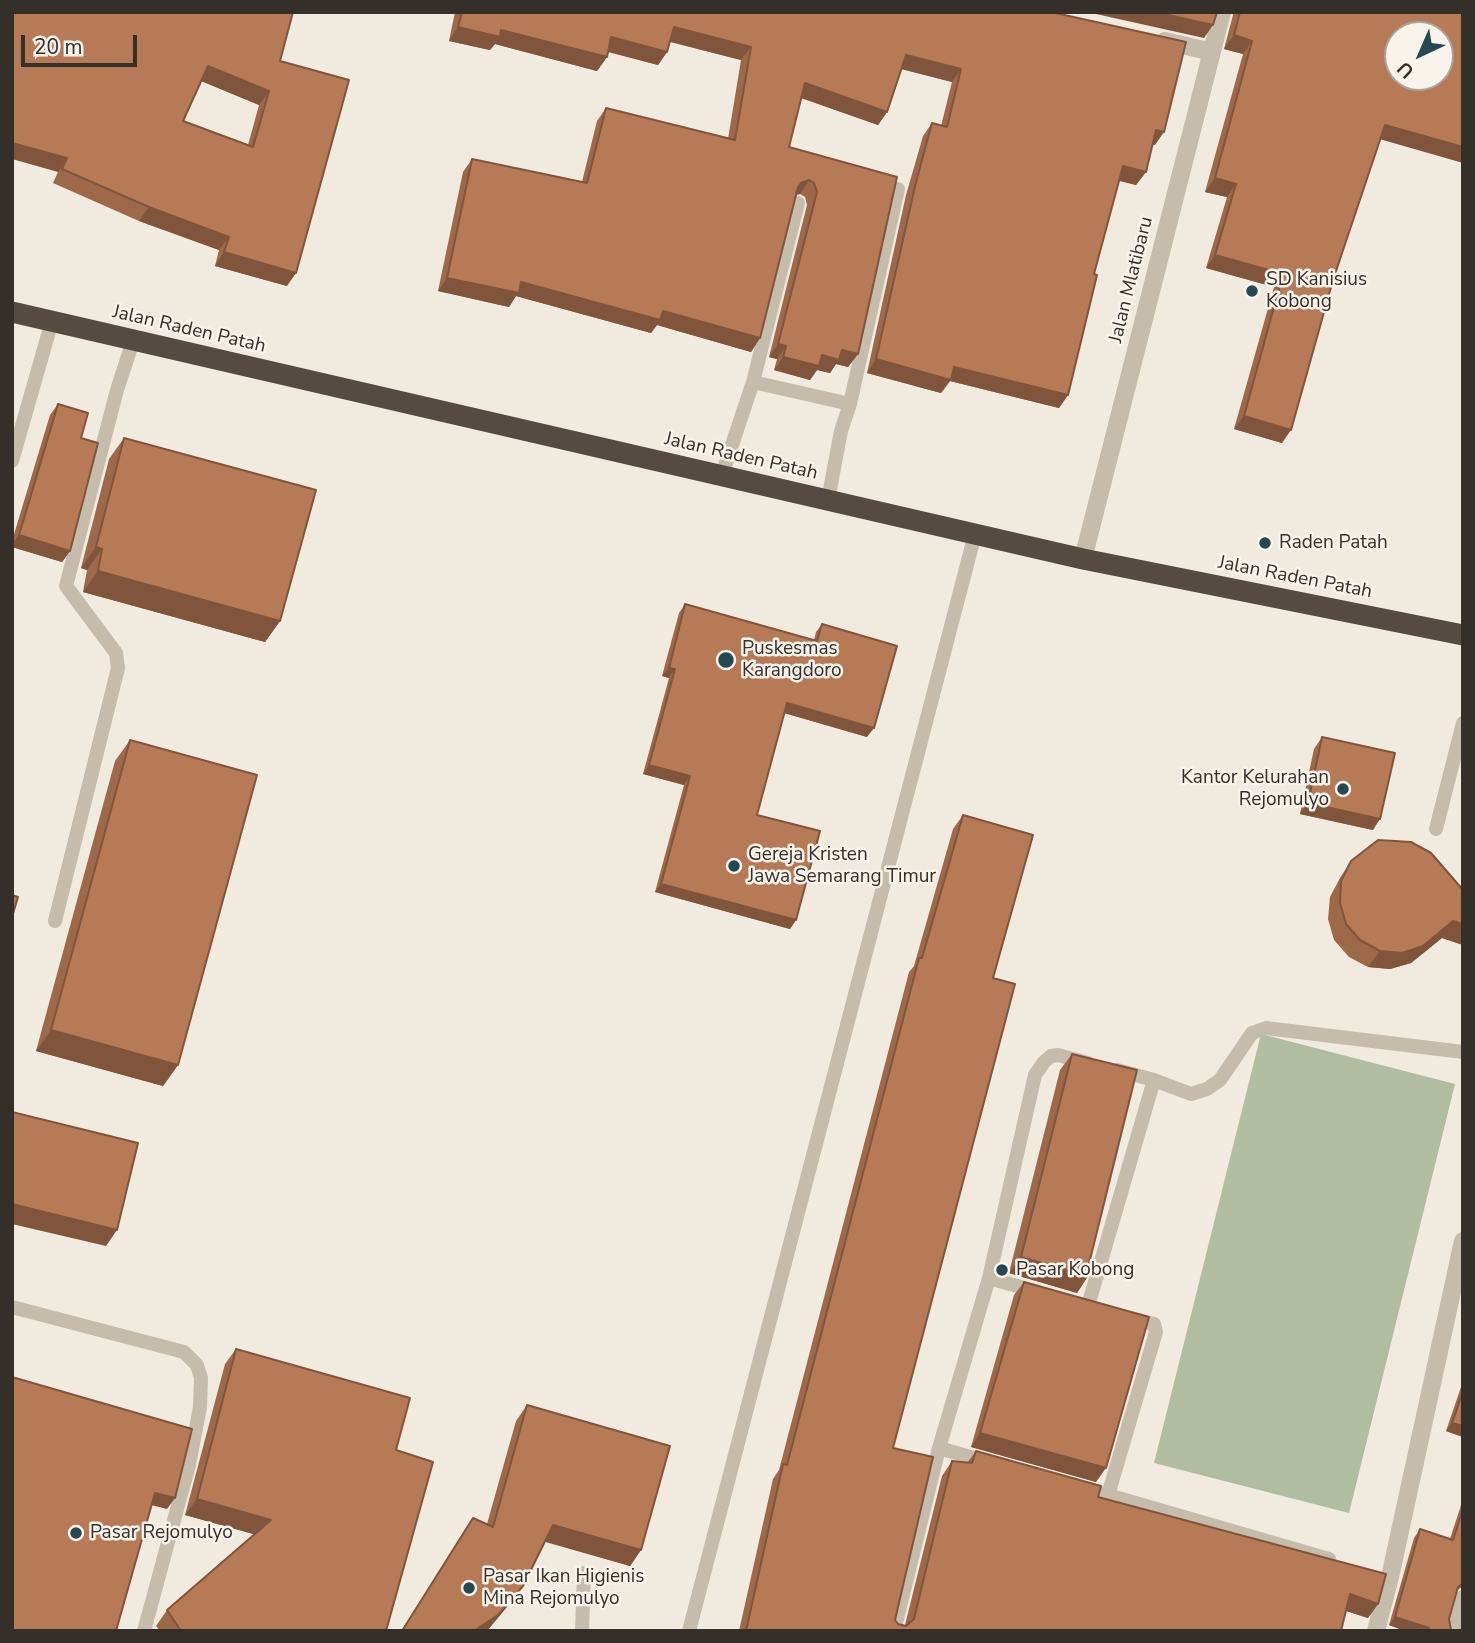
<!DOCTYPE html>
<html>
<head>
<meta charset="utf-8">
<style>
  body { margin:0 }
  #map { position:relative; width:1475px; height:1643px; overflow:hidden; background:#f0eadf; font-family:"Nunito Sans",sans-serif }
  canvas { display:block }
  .frame { position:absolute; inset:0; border:14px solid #352f2a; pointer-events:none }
  .north { position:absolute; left:1384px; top:21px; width:70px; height:70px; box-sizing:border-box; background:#f8f3eb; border:2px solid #aaa59e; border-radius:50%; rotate:224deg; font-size:19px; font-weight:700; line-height:28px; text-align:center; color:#352f2a }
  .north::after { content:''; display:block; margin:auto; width:24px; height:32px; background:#254952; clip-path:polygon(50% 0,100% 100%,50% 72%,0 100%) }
  .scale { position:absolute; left:21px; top:35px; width:116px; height:32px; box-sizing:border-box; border:4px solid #352f2a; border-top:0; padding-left:9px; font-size:21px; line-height:24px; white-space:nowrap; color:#352f2a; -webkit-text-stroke:5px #f8f3eb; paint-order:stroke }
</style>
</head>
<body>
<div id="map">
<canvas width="1475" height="1643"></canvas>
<div class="frame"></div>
<div class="north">U</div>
<div class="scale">20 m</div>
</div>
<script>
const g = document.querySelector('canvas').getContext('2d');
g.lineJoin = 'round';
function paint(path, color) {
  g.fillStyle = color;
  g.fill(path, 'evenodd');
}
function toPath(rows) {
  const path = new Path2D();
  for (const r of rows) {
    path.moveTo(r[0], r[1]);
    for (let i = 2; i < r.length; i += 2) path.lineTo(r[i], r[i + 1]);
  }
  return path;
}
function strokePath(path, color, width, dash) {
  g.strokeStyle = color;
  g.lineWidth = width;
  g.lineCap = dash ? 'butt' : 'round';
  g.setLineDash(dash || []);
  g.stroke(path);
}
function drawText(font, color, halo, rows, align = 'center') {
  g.font = font + ' "Nunito Sans",sans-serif';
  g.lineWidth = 5;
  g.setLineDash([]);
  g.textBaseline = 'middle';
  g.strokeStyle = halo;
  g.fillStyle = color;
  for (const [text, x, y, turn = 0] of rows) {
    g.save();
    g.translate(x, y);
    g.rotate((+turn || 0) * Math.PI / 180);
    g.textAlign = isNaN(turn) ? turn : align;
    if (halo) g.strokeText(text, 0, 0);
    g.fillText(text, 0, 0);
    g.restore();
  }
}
const green = toPath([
  [1261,1034,1455,1084,1349,1513,1154,1463]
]);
const lane = toPath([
  [798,203,753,382,850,404],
  [12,461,52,321],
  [722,475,753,382],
  [828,500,841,431,850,404,898,189],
  [1436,829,1463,723],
  [55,921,118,668,116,653,66,586,117,390,133,341],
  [1117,1070,1154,1080,1191,1094,1207,1089,1220,1080,1252,1033,1266,1028,1463,1052],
  [989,1278,1038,1292],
  [1077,1303,1088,1306,1154,1080],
  [12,1307,184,1352,197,1365,201,1378,200,1407,189,1465,144,1631],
  [939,1448,988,1462],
  [1082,1488,1108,1495,1156,1332,1154,1324,1130,1318],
  [1108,1495,1329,1559],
  [582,1631,584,1573],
  [689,1631,975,534],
  [894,1631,939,1448,989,1278,1035,1075,1044,1062,1051,1056,1058,1055,1088,1063]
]);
const street = toPath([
  [1165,41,1212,52],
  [1083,559,1222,12],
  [1376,1631,1390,1577,1463,1241],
  [1454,1631,1463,1599]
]);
const highway = toPath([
  [12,312,1083,559,1463,635]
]);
const wall = toPath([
  [12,12,280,61,287,286,215,266,219,250,139,221,53,183,58,172],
  [201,81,259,105,248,145,183,121],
  [455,12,1051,12,1155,145,1152,145,1146,172,1136,185,1119,181,1094,274,1068,395,1059,408,950,381,941,393,867,373,906,195,923,136,932,123,941,126,952,82,902,69,887,112,878,125,801,98,789,147,897,177,858,354,848,367,836,364,830,373,817,370,810,380,774,370,777,359,769,357,807,205,805,197,800,194,796,195,760,338,751,352,657,325,651,333,516,296,509,307,438,291,463,172,472,159,582,182,597,121,606,108,728,139,741,60,670,42,667,52,658,65,608,52,607,57,597,71,495,44,490,50,449,41],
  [1232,12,1463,12,1380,139,1333,280,1282,443,1234,429,1274,287,1206,268,1227,197,1205,192,1243,54,1224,49,1233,15],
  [58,404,81,438,70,551,62,562,12,547,12,541,50,415],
  [124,438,280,621,265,642,83,592,87,570,81,568,109,459],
  [685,604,814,640,816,632,822,624,867,737,784,713,757,815,796,920,790,929,655,892,684,785,643,774,669,678,662,676,679,613],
  [1322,737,1373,830,1300,814,1314,749],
  [130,740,178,1065,163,1086,36,1051,115,761],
  [963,815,993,978,893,1448,895,1620,898,1624,905,1625,942,1476,952,1461,967,1463,976,1451,1378,1604,1368,1618,1346,1611,1341,1631,739,1631,773,1479,779,1470,909,972,914,966,953,829],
  [1351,861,1462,889,1463,886,1463,945,1442,938,1411,963,1390,969,1368,967,1349,957,1334,940,1328,919,1330,897,1340,878],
  [1072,1054,1087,1272,1088,1276,1077,1293,1009,1273,1060,1070],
  [1024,1282,1096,1482,971,1447,1014,1295],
  [236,1349,396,1450,386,1631,160,1631,156,1626,167,1610,254,1534,185,1515,225,1364],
  [1463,1381,1463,1437,1446,1431],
  [527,1405,641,1550,630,1566,545,1541,511,1602,487,1631,401,1631,473,1518,487,1524,516,1421],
  [1463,1499,1463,1588,1460,1588,1457,1591,1449,1619,1451,1630,1454,1631,1405,1631,1389,1625,1414,1538,1420,1529,1450,1539]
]);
const shadedWall = toPath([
  [1087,12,1155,12,1213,25,1204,38],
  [458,27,501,30,607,57,597,71,495,44,490,50,449,41],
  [674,27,751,47,741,60,664,40],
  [1234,35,1252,41,1243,54,1224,49],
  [611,37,667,52,658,65,602,50],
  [906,55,961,69,952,82,897,68],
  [208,66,269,91,259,105,199,80],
  [805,83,887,112,878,125,796,96],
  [1385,125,1463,147,1463,163,1376,138],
  [1156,130,1164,132,1155,145,1147,143],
  [12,143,67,158,58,172,12,159],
  [1123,166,1146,172,1136,185,1114,179],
  [1215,178,1236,184,1227,197,1205,192],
  [809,180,800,194,792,196,801,183],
  [149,207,229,237,219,250,139,221],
  [224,252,296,273,287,286,215,266],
  [1215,255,1283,274,1274,287,1206,268],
  [447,278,521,282,663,311,760,338,751,352,657,325,651,333,516,296,509,307,438,291],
  [778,344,786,346,777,359,769,357],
  [842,350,858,354,848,367,836,364,830,373,817,370,810,380,774,370,783,357,822,355],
  [876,359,954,367,1068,395,1059,408,950,381,941,393,867,373],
  [1244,416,1291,430,1282,443,1234,429],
  [19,535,70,551,62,562,12,547,12,544],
  [96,547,102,549,87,570,81,568],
  [98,571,280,621,265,642,83,592],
  [669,668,675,669,669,678,662,676],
  [787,703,874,728,867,737,781,712],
  [649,765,690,776,684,785,643,774],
  [1308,803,1380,819,1373,830,1300,814],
  [661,884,796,920,790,929,655,892],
  [1453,921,1463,924,1463,945,1442,938,1411,963,1390,969,1368,967,1380,951],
  [51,1030,178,1065,163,1086,36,1051],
  [12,1204,117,1230,106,1246,12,1224],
  [1021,1257,1088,1276,1077,1293,1009,1273],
  [1452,1423,1463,1426,1463,1437,1446,1431],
  [980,1433,1106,1468,1096,1482,971,1447],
  [155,1493,175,1498,167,1509,147,1504],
  [197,1499,271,1520,260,1536,185,1515],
  [553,1525,641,1550,630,1566,542,1541],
  [523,1586,511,1602,487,1631,474,1631],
  [1350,1594,1378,1604,1368,1618,1340,1609],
  [1395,1617,1429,1628,1427,1631,1405,1631,1389,1625]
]);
const building = toPath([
  [12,12,293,12,280,61,349,80,296,273,224,252,229,237,149,207,62,169,67,158,12,143,12,12],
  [208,66,269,91,253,147,183,121,208,66],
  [462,12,1051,12,1186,42,1164,132,1156,130,1146,172,1123,166,1094,274,1097,275,1068,395,954,367,951,380,876,359,916,182,932,123,947,127,961,69,906,55,887,112,805,83,789,147,897,177,858,354,842,350,839,360,822,355,819,366,783,357,786,346,778,344,817,192,814,183,809,180,801,183,798,187,760,338,663,311,660,320,521,282,519,293,447,278,472,159,587,183,606,108,735,140,751,47,674,27,667,52,611,37,607,57,501,30,500,37,458,27,462,12],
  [1155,12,1217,12,1213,25,1155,12],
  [1240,12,1463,12,1463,147,1385,125,1333,280,1291,430,1244,416,1283,274,1215,255,1236,184,1215,178,1252,41,1234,35,1240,12],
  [1398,35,1440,35,1440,77,1398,77,1398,35],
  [58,404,88,413,81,438,98,443,70,551,19,535,58,404],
  [124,438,316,490,280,621,98,571,102,549,96,547,124,438],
  [685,604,817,641,822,624,897,646,874,728,787,703,757,815,820,831,796,920,661,884,690,776,649,765,675,669,669,668,685,604],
  [1322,737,1395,753,1380,819,1308,803,1322,737],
  [130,740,257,775,178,1065,51,1030,130,740],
  [963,815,1033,835,993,978,1015,984,893,1448,933,1457,895,1620,898,1624,906,1626,914,1619,952,1461,972,1463,976,1451,1101,1486,1098,1497,1386,1574,1378,1604,1350,1594,1341,1631,746,1631,783,1464,787,1465,919,958,922,958,963,815],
  [1378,840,1411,842,1431,853,1463,890,1463,924,1453,921,1423,946,1402,953,1380,951,1360,940,1346,924,1340,903,1341,881,1351,861,1378,840],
  [12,895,18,897,12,917,12,895],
  [1072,1054,1137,1070,1087,1272,1088,1276,1021,1257,1072,1054],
  [12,1112,138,1143,117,1230,12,1204,12,1112],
  [1024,1282,1149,1317,1106,1468,980,1433,1024,1282],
  [236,1349,410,1398,396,1450,433,1462,386,1631,181,1631,167,1610,271,1520,197,1499,236,1349],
  [12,1377,192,1429,175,1498,155,1493,116,1631,12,1631,12,1377],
  [1463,1391,1463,1426,1452,1423,1463,1391],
  [527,1405,670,1446,641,1550,553,1525,523,1586,498,1615,474,1631,402,1631,473,1518,493,1527,527,1405],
  [1463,1509,1463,1583,1458,1587,1449,1619,1451,1630,1454,1631,1428,1631,1429,1628,1395,1617,1420,1529,1453,1540,1463,1509]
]);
const markers = [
  [1252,291,7,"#254952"],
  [1265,543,7,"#254952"],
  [726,660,9,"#254952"],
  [1343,789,7,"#254952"],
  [734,866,7,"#254952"],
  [1002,1270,7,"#254952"],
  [76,1533,7,"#254952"],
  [469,1588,7,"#254952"]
];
const streetNames = [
  ["Jalan Mlatibaru",1132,280,-76],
  ["Jalan Raden Patah",189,330,13],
  ["Jalan Raden Patah",741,457,13],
  ["Jalan Raden Patah",1295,578,11]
];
const poiNames = [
  ["SD Kanisius",1266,280],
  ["Kobong",1266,302],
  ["Raden Patah",1279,543],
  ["Puskesmas",742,649],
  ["Karangdoro",742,671],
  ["Kantor Kelurahan",1329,778,"right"],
  ["Rejomulyo",1329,800,"right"],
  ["Gereja Kristen",748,855],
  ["Jawa Semarang Timur",748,877],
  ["Pasar Kobong",1016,1270],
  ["Pasar Rejomulyo",90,1533],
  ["Pasar Ikan Higienis",483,1577],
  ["Mina Rejomulyo",483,1599]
];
paint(green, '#b0bda1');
strokePath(lane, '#c6bcac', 14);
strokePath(street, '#c6bcac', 18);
strokePath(highway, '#554b42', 21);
paint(wall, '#9d694a');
paint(shadedWall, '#80553c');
paint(building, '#b77a56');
strokePath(building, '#80553c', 2);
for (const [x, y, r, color] of markers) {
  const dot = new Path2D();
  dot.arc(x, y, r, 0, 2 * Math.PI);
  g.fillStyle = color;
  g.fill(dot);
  strokePath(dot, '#f8f3eb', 2.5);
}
drawText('19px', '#352f2a', '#f8f3eb', streetNames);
drawText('19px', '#352f2a', '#f8f3eb', poiNames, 'left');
</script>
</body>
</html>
